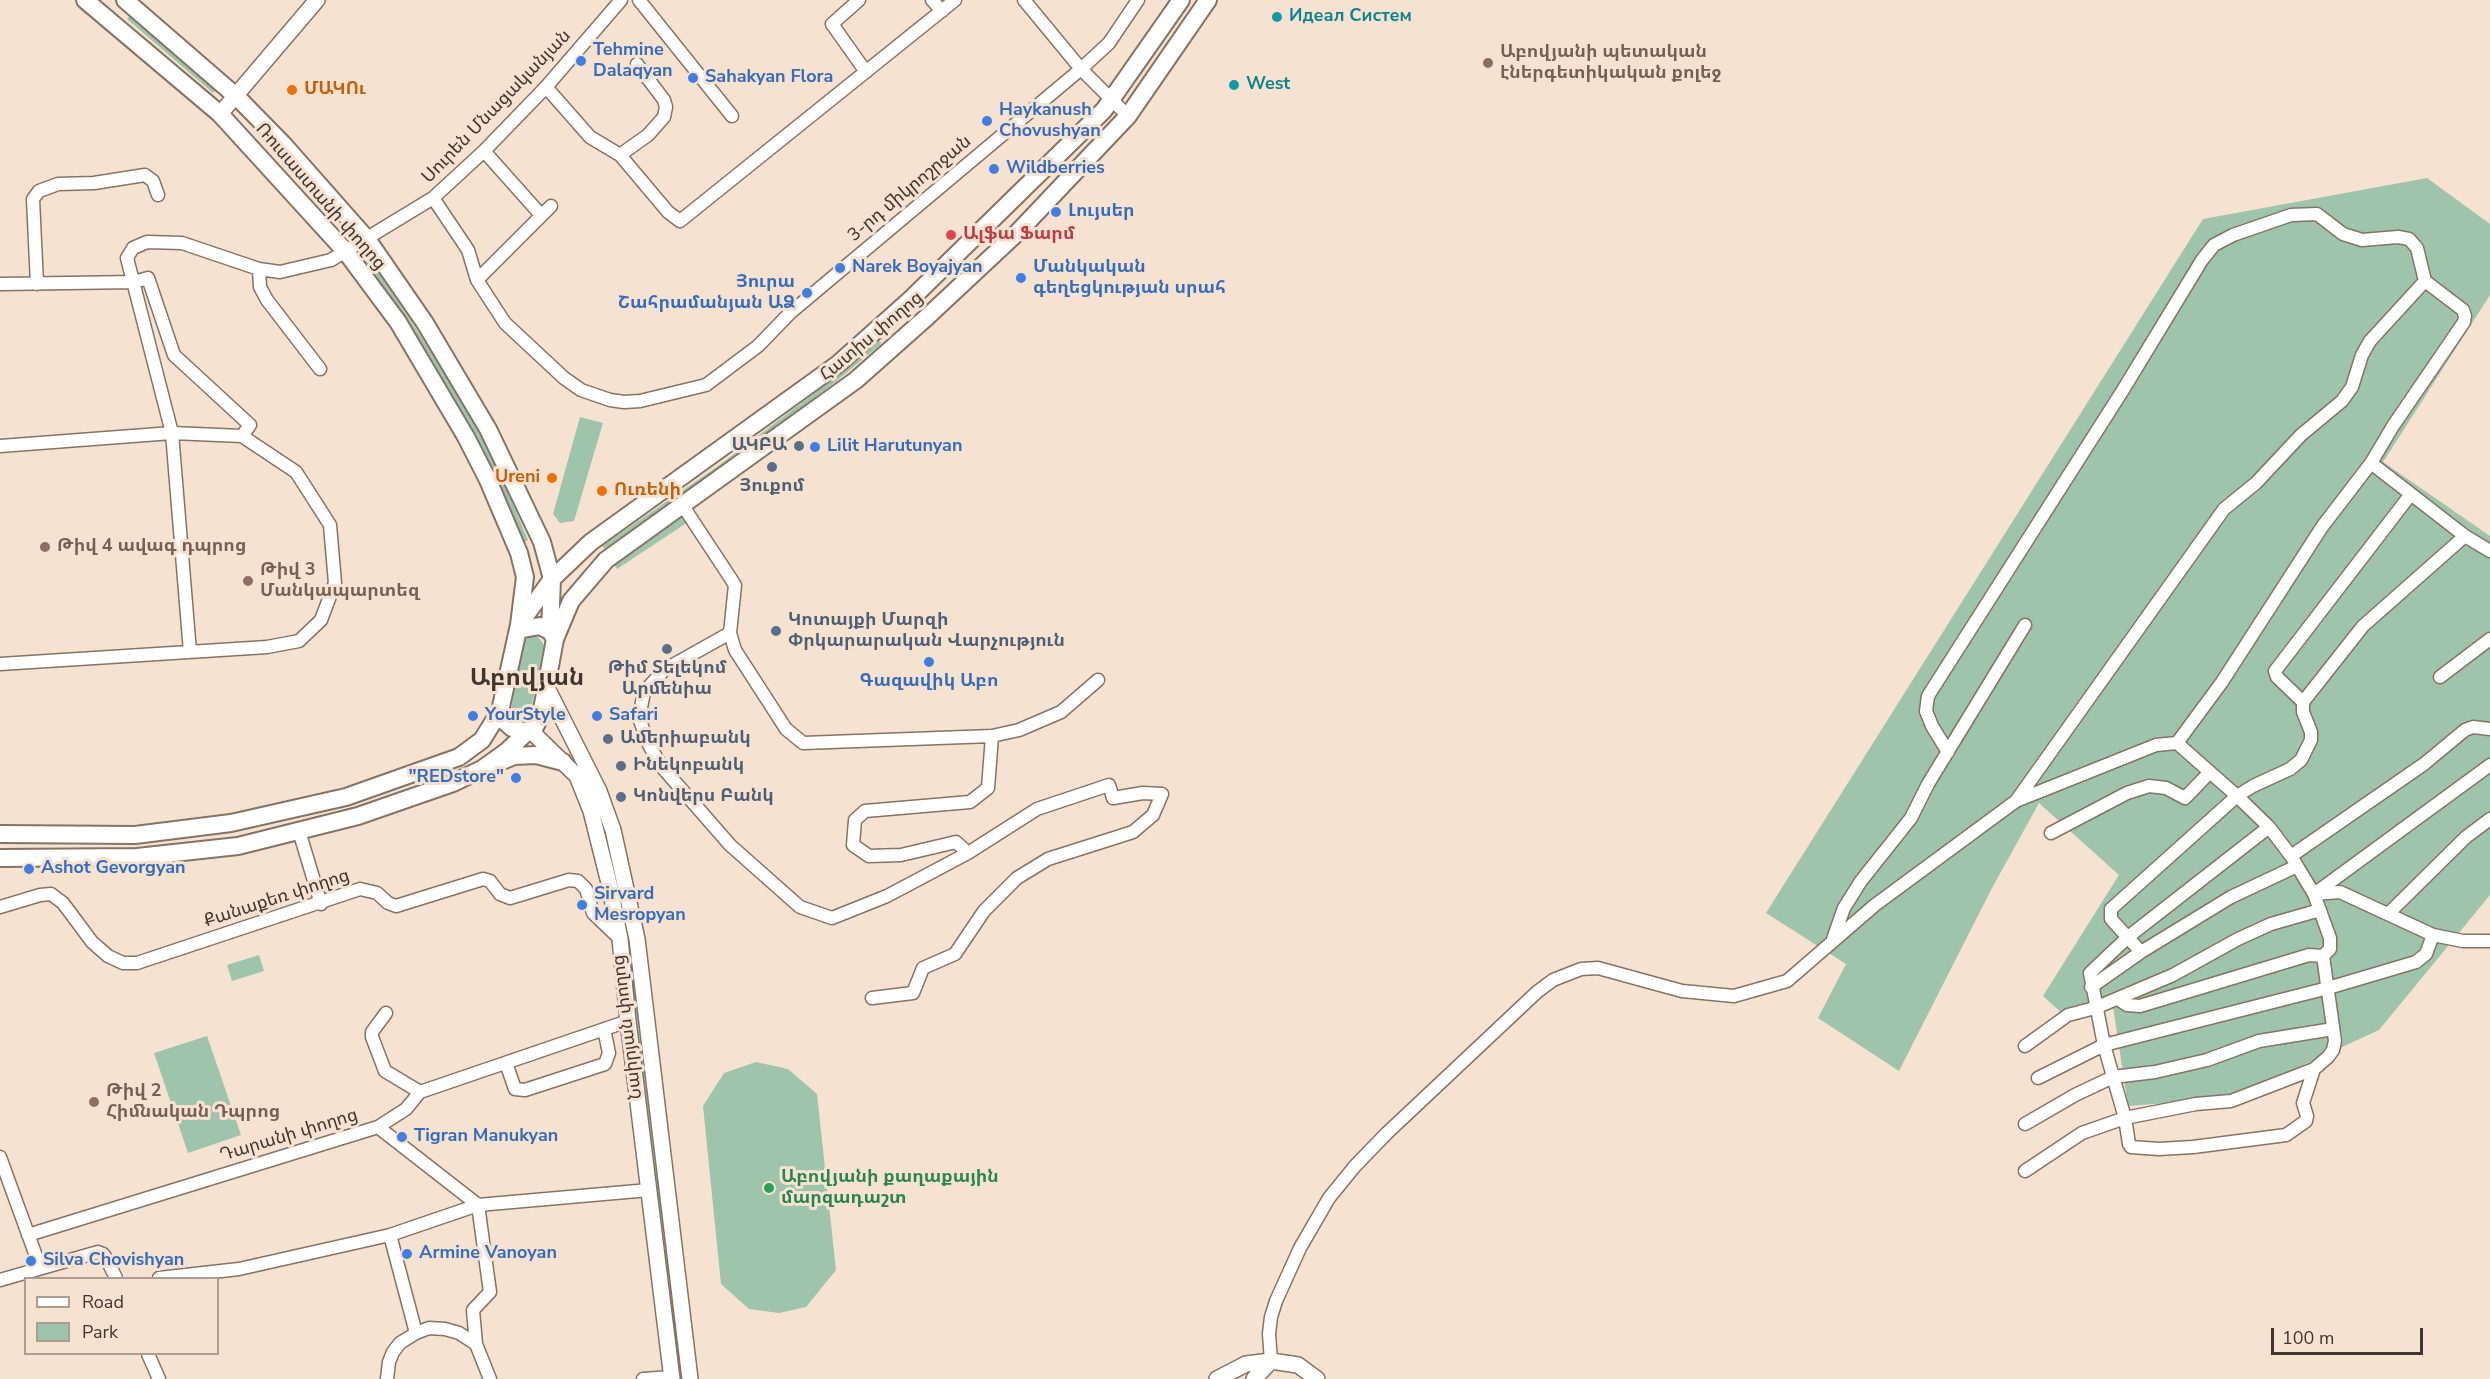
<!DOCTYPE html>
<html>
<head>
<meta charset="utf-8">
<style>
  body { margin:0 }
  #map { position:relative; width:2490px; height:1379px; overflow:hidden; background:#f6e2d1; font-family:"Nunito Sans",sans-serif }
  canvas { display:block }
  .legend { position:absolute; left:24px; top:1277px; width:195px; height:78px; box-sizing:border-box; background:#f6e2d1; border:2px solid #ac9d90; margin:0; padding:8px 10px; list-style:none; font-size:18px; color:#3e362f }
  .legend li { display:flex; align-items:center; gap:12px; height:30px }
  .legend b { width:30px; border:2px solid #ac9d90 }
  .scale { position:absolute; left:2271px; top:1328px; width:152px; height:27px; box-sizing:border-box; border:3px solid #3e362f; border-top:0; padding-left:8px; font-size:18px; line-height:21px; white-space:nowrap; color:#3e362f; -webkit-text-stroke:4px #f6e2d1; paint-order:stroke }
</style>
</head>
<body>
<div id="map">
<canvas width="2490" height="1379"></canvas>
<ul class="legend">
<li><b style="height:8px;background:#fff"></b>Road</li>
<li><b style="height:16px;background:#9ec4ab"></b>Park</li>
</ul>
<div class="scale">100 m</div>
</div>
<script>
const g = document.querySelector('canvas').getContext('2d');
g.lineJoin = 'round';
function paint(path, color) {
  g.fillStyle = color;
  g.fill(path, 'evenodd');
}
function toPath(rows) {
  const path = new Path2D();
  for (const r of rows) {
    path.moveTo(r[0], r[1]);
    for (let i = 2; i < r.length; i += 2) path.lineTo(r[i], r[i + 1]);
  }
  return path;
}
function strokePath(path, color, width, dash) {
  g.strokeStyle = color;
  g.lineWidth = width;
  g.lineCap = dash ? 'butt' : 'round';
  g.setLineDash(dash || []);
  g.stroke(path);
}
function drawText(font, color, halo, rows, align = 'center') {
  g.font = font + ' "Nunito Sans","Noto Sans Armenian",sans-serif';
  g.lineWidth = 6;
  g.setLineDash([]);
  g.textBaseline = 'middle';
  g.strokeStyle = halo;
  g.fillStyle = color;
  for (const [text, x, y, turn = 0] of rows) {
    g.save();
    g.translate(x, y);
    g.rotate((+turn || 0) * Math.PI / 180);
    g.textAlign = isNaN(turn) ? turn : align;
    if (halo) g.strokeText(text, 0, 0);
    g.fillText(text, 0, 0);
    g.restore();
  }
}
const green = toPath([
  [130,15,169,48,216,90,213,93,127,19],
  [2427,178,2490,224,2490,295,2383,462,2490,536,2490,895,2379,1030,2232,1098,2128,1106,2111,993,2064,1015,2043,996,2119,875,2039,803,1992,888,1899,1071,1818,1018,1846,964,1766,913,2203,219],
  [369,259,423,339,472,419,499,471,528,540,523,543,499,484,468,421,421,342,365,261],
  [878,341,881,342,880,345,834,383,722,468,605,549,602,546,718,466,816,392],
  [580,417,603,423,574,521,560,523,553,514],
  [682,514,688,522,617,569,612,561],
  [530,636,538,637,544,645,530,715,526,719,520,719,513,715,511,710,524,641],
  [596,797,604,823,631,944,683,1379,678,1379,627,946],
  [259,955,264,971,232,981,227,965],
  [207,1036,241,1135,188,1153,154,1053],
  [756,1062,788,1069,817,1094,836,1270,806,1307,779,1313,749,1309,721,1284,703,1106,724,1073]
]);
const minor = toPath([
  [639,0,732,116],
  [859,0,832,24,866,72],
  [932,0,942,11],
  [1024,0,1081,69,1128,116],
  [546,87,590,137,620,155,648,135,664,117,666,107,664,100,637,64],
  [484,151,541,215],
  [620,155,668,212,680,221,955,0],
  [433,198,468,250,477,280,505,323,564,378,581,390,610,400,624,402,640,401,706,385,758,346,790,313,1081,69,1109,43,1138,0],
  [259,269,260,287,267,300,320,369],
  [477,280,551,206],
  [0,284,134,282,148,278,174,355,250,425,242,436],
  [37,284,33,199,39,191,58,184,94,183,145,175,153,181,158,195],
  [0,446,172,433,242,436,296,472,330,525,335,583,321,620,299,641,267,647,0,664],
  [2371,463,2465,536,2490,551],
  [683,506,735,585,730,633,735,650,786,729,803,743,992,736,1019,730,1061,712,1098,680],
  [730,633,664,670,644,692,639,718,649,745,662,767,730,845,800,907,832,918,887,896,968,853,1037,809,1109,785,1113,798,1143,793,1162,794,1153,815,1133,832,1048,859,1017,878,984,911,955,954,923,968,913,993,872,998],
  [190,652,172,433,127,258,133,248,147,242,182,243,259,269,280,272,331,260,433,198,484,151,546,87,621,0],
  [2440,677,2490,639],
  [2303,702,2363,626,2465,536],
  [1948,752,1932,726,1926,711,1928,696,2123,390,2202,260,2214,245,2233,235,2291,215,2317,214,2343,234,2362,240,2398,237,2409,239,2417,248,2425,281,2463,310,2465,316,2464,322,2393,426,2371,463,2322,527,2222,682,2177,743],
  [2016,801,2224,509,2256,483,2301,435,2342,401,2352,387,2362,355,2370,341,2425,281],
  [2269,827,2128,937,2090,973,2104,1045,2125,1118,2196,1104,2231,1101,2314,1069,2328,1057,2333,1050,2335,1041,2323,956,2330,949,2330,938,2314,894,2490,765],
  [299,831,321,904],
  [2051,833,2127,793,2149,786,2166,788,2185,798,2210,772],
  [968,853,956,842,901,855,869,856,853,845,855,820,865,811,970,802,988,788,992,736],
  [2291,856,2424,764,2465,730,2473,727,2490,729],
  [0,907,40,895,51,894,63,903,92,942,108,956,123,963,137,963,360,889,377,893,388,903,396,906,483,879,490,881,500,894,510,898,569,880,578,881,586,889,593,913,620,939],
  [2388,914,2466,837,2490,819],
  [1832,942,1844,908,1861,881,1911,818,1928,784,2025,625],
  [2141,952,2231,897,2297,866],
  [2091,987,2141,952,2111,919,2111,909,2237,796,2253,786,2290,769,2301,760,2311,740,2311,732,2303,712,2303,702,2277,677,2275,671,2411,494],
  [2118,999,2127,1005,2140,1006,2309,955,2323,956],
  [386,1013,372,1032,372,1037,385,1071,420,1092,628,1021],
  [2025,1046,2068,1015,2095,1008,2173,975,2238,939,2271,924,2320,910],
  [506,1063,515,1089,525,1090,605,1064,609,1053,604,1029],
  [2038,1078,2104,1045,2328,988,2416,962,2426,954,2433,935],
  [2025,1124,2075,1095,2113,1077,2155,1072,2207,1060,2259,1041,2333,1029],
  [378,1127,406,1109,420,1092],
  [0,1157,40,1267],
  [2025,1171,2082,1133,2125,1118,2129,1144,2131,1147,2159,1149,2193,1147,2286,1135,2306,1121,2307,1116,2303,1103,2314,1069],
  [28,1235,378,1127,478,1205,649,1190],
  [390,1235,416,1333],
  [159,1278,239,1269,390,1235,478,1205,490,1292,473,1310,476,1344,490,1379],
  [0,1280,98,1252,103,1254,106,1258,116,1278],
  [148,1354,159,1379],
  [1271,1361,1269,1334,1271,1317,1276,1301,1300,1248,1329,1198,1355,1166,1387,1133,1537,992,1553,980,1581,969,1598,968,1682,991,1734,996,1787,981,1875,905,2016,801,2156,745,2177,743,2237,796,2269,827,2291,856,2314,894,2340,892,2433,935,2463,941,2490,941],
  [387,1379,389,1362,393,1352,400,1343,416,1333,429,1328,445,1329,459,1333,476,1344],
  [643,1379,672,1377]
]);
const tertiary = toPath([
  [220,114,317,0],
  [546,686,599,791,613,830,637,939,690,1379],
  [531,731,577,776,591,811,609,883,620,939,628,1021,672,1379],
  [1217,1379,1246,1364,1271,1361,1298,1365,1317,1379],
  [1254,1379,1271,1361]
]);
const secondary = toPath([
  [85,0,220,114,346,252,398,322,466,437,488,480,519,553,525,577,519,625,500,711,504,721,512,728,527,732,535,727,541,715,555,639,571,601,606,560,856,380,927,317,1018,232,1128,116,1208,0],
  [125,0,237,97,284,145,367,239,425,323,488,429,542,542,552,579,550,631],
  [521,622,552,579,591,542,838,364,911,299,1104,110,1181,0],
  [518,630,540,626,550,631,555,639],
  [497,763,514,756,536,755,563,762],
  [0,834,135,835,231,823,346,797,459,757,482,740,500,711],
  [0,858,137,857,238,846,358,816,453,783,482,769,507,751,527,732]
]);
const markers = [
  [1277,17,6,"#0f9aa8"],
  [581,61,6,"#3f7fe0"],
  [1488,63,6,"#8d6e63"],
  [693,78,6,"#3f7fe0"],
  [1234,85,6,"#0f9aa8"],
  [292,90,6,"#e8710a"],
  [987,121,6,"#3f7fe0"],
  [994,169,6,"#3f7fe0"],
  [1056,212,6,"#3f7fe0"],
  [951,235,6,"#e0444e"],
  [840,268,6,"#3f7fe0"],
  [1021,278,6,"#3f7fe0"],
  [807,293,6,"#3f7fe0"],
  [799,446,6,"#5c6f8a"],
  [815,447,6,"#3f7fe0"],
  [772,467,6,"#5c6f8a"],
  [552,478,6,"#e8710a"],
  [602,491,6,"#e8710a"],
  [45,547,6,"#8d6e63"],
  [248,581,6,"#8d6e63"],
  [776,631,6,"#5c6f8a"],
  [667,649,6,"#5c6f8a"],
  [929,662,6,"#3f7fe0"],
  [473,716,6,"#3f7fe0"],
  [597,716,6,"#3f7fe0"],
  [608,739,6,"#5c6f8a"],
  [621,766,6,"#5c6f8a"],
  [516,778,6,"#3f7fe0"],
  [621,797,6,"#5c6f8a"],
  [29,869,6,"#3f7fe0"],
  [582,905,6,"#3f7fe0"],
  [94,1102,6,"#8d6e63"],
  [402,1137,6,"#3f7fe0"],
  [769,1188,6,"#2e9e5b"],
  [407,1254,6,"#3f7fe0"],
  [31,1261,6,"#3f7fe0"]
];
const cultureNames = [
  ["Идеал Систем",1289,17],
  ["West",1246,85]
];
const shopNames = [
  ["Tehmine",593,51],
  ["Dalaqyan",593,72],
  ["Sahakyan Flora",705,78],
  ["Haykanush",999,111],
  ["Chovushyan",999,132],
  ["Wildberries",1006,169],
  ["Լույսեր",1068,212],
  ["Narek Boyajyan",852,268],
  ["Մանկական",1033,268],
  ["գեղեցկության սրահ",1033,289],
  ["Յուրա",795,283,"right"],
  ["Շահրամանյան ԱՁ",795,304,"right"],
  ["Lilit Harutunyan",827,447],
  ["Գազավիկ Աբո",929,682,"center"],
  ["YourStyle",485,716],
  ["Safari",609,716],
  ["\"REDstore\"",504,778,"right"],
  ["Ashot Gevorgyan",41,869],
  ["Sirvard",594,895],
  ["Mesropyan",594,916],
  ["Tigran Manukyan",414,1137],
  ["Armine Vanoyan",419,1254],
  ["Silva Chovishyan",43,1261]
];
const educationNames = [
  ["Աբովյանի պետական",1500,53],
  ["էներգետիկական քոլեջ",1500,74],
  ["Թիվ 4 ավագ դպրոց",57,547],
  ["Թիվ 3",260,571],
  ["Մանկապարտեզ",260,592],
  ["Թիվ 2",106,1092],
  ["Հիմնական Դպրոց",106,1113]
];
const foodNames = [
  ["ՄԱԿՈւ",304,90],
  ["Ureni",540,478,"right"],
  ["Ուռենի",614,491]
];
const streetNames = [
  ["Սուրեն Մնացականյան",497,107,-46],
  ["3-րդ միկրոշրջան",910,189,-40],
  ["Ռուսաստանի փողոց",320,197,49],
  ["Հատիս փողոց",872,337,-40],
  ["Քանաքեռ փողոց",277,899,-18],
  ["Նաիրյան փողոց",628,1027,-97],
  ["Դարանի փողոց",289,1136,-17]
];
const healthNames = [
  ["Ալֆա Ֆարմ",963,235]
];
const serviceNames = [
  ["ԱԿԲԱ",787,446,"right"],
  ["Յուքոմ",772,487,"center"],
  ["Կոտայքի Մարզի",788,621],
  ["Փրկարարական Վարչություն",788,642],
  ["Թիմ Տելեկոմ",667,669,"center"],
  ["Արմենիա",667,690,"center"],
  ["Ամերիաբանկ",620,739],
  ["Ինեկոբանկ",633,766],
  ["Կոնվերս Բանկ",633,797]
];
const leisureNames = [
  ["Աբովյանի քաղաքային",781,1178],
  ["մարզադաշտ",781,1199]
];
const districtNames = [
  ["Աբովյան",527,679]
];
paint(green, '#9ec4ab');
strokePath(minor, '#857364', 15);
strokePath(tertiary, '#857364', 18);
strokePath(secondary, '#857364', 20);
strokePath(minor, '#fff', 12);
strokePath(tertiary, '#fff', 15);
strokePath(secondary, '#fff', 16);
for (const [x, y, r, color] of markers) {
  const dot = new Path2D();
  dot.arc(x, y, r, 0, 2 * Math.PI);
  g.fillStyle = color;
  g.fill(dot);
  strokePath(dot, '#f6e2d1', 2);
}
drawText('bold 18px', '#0d838f', '#f6e2d1', cultureNames, 'left');
drawText('bold 18px', '#366cbe', '#f6e2d1', shopNames, 'left');
drawText('bold 18px', '#785e54', '#f6e2d1', educationNames, 'left');
drawText('bold 18px', '#c56008', '#f6e2d1', foodNames, 'left');
drawText('18px', '#3e362f', '#f6e2d1', streetNames);
drawText('bold 18px', '#be3a42', '#f6e2d1', healthNames, 'left');
drawText('bold 18px', '#4e5e75', '#f6e2d1', serviceNames, 'left');
drawText('bold 18px', '#27864d', '#f6e2d1', leisureNames, 'left');
drawText('bold 24px', '#3e362f', '#f6e2d1', districtNames);
</script>
</body>
</html>
